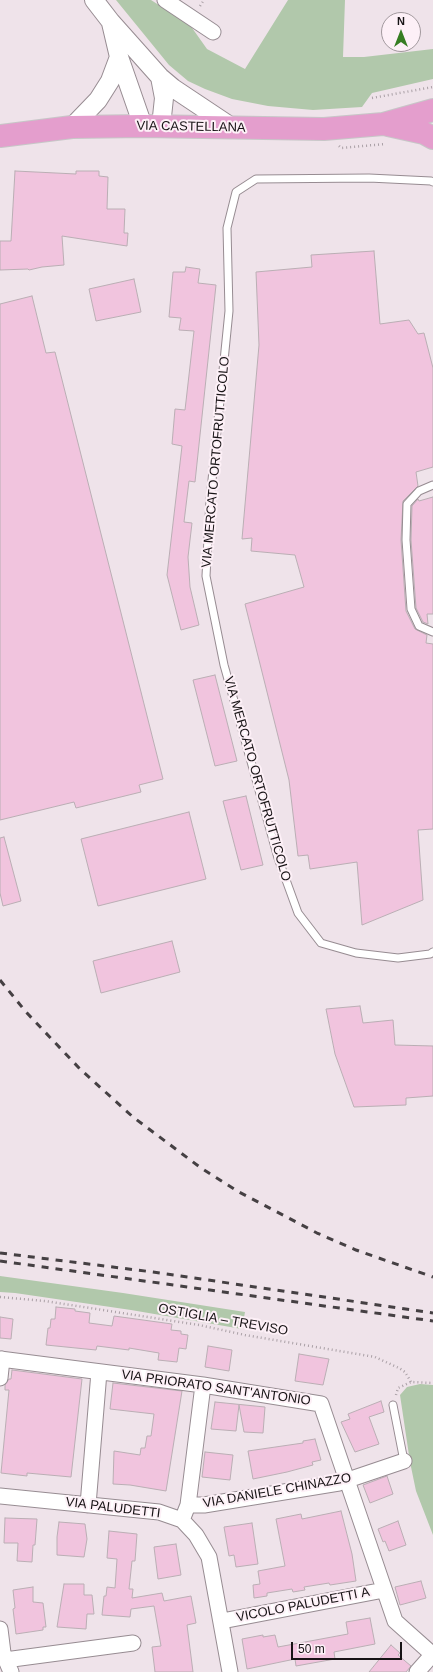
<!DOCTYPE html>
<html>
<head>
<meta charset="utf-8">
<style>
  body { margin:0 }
  #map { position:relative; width:433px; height:1672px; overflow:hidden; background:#efe3ea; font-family:Helvetica,sans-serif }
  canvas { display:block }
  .north { position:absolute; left:381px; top:12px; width:40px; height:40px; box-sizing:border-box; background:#fdf0f7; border:1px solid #a1989d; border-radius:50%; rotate:0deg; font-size:11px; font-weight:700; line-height:16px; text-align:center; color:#171315 }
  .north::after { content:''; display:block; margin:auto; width:14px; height:18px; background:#367d22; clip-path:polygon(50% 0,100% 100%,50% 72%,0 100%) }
  .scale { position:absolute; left:291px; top:1642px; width:111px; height:18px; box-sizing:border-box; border:2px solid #171315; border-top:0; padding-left:5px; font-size:12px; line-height:14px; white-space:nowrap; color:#171315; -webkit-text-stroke:3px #fdf0f7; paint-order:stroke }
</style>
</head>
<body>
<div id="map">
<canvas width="433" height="1672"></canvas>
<div class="north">N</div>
<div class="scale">50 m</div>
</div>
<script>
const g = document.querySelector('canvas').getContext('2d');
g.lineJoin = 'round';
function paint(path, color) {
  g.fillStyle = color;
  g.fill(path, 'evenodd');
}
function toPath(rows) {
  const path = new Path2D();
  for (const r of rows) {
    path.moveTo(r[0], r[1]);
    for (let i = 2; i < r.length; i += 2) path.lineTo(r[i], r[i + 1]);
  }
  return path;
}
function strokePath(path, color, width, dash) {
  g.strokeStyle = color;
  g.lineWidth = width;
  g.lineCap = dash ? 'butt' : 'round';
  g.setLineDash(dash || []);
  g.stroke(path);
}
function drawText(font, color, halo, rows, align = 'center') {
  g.font = font + ' Helvetica,sans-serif';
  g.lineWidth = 4;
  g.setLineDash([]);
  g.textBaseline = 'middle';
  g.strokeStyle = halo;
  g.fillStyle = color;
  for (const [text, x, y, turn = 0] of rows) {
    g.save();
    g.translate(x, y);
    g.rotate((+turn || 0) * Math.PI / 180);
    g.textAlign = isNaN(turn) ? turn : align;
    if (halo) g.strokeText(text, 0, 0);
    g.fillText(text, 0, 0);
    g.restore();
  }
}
const green = toPath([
  [116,0,151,0,190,25,207,49,245,69,288,0,345,0,343,57,364,57,433,49,433,79,372,93,362,107,313,110,268,106,232,99,205,89,188,81,169,65],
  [0,1276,123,1293,245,1312,242,1329,131,1310,15,1293,0,1292],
  [420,1384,433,1385,433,1535,416,1491,410,1462,400,1395,407,1387]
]);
const building = toPath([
  [15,171,76,174,76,171,99,171,99,176,108,177,107,209,125,209,124,233,128,233,127,246,62,236,64,265,42,267,29,270,28,269,0,270,0,241,11,241,15,171],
  [374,251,380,324,409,320,418,334,424,333,433,368,433,467,416,472,418,486,403,501,401,540,406,611,415,629,427,635,426,643,433,644,433,829,418,830,423,900,362,925,357,862,310,869,308,855,298,856,289,780,245,604,304,587,295,555,251,551,252,538,242,539,259,345,256,272,312,267,311,255,374,251],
  [186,267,200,269,198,283,216,285,195,482,189,481,184,522,192,523,188,557,190,587,199,625,181,630,167,575,182,446,172,444,175,409,185,410,194,331,179,330,181,318,169,317,173,272,185,272,186,267],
  [134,279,141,312,96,321,89,289,134,279],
  [32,296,46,353,55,352,163,779,139,785,141,792,76,808,74,802,0,820,0,304,32,296],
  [433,497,433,614,427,614,428,624,423,622,416,608,411,540,412,506,418,499,419,501,433,497],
  [215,675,237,761,215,766,193,680,215,675],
  [246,796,263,865,241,870,223,801,246,796],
  [189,812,206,879,98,906,81,839,189,812],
  [4,837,21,901,3,906,0,893,0,838,4,837],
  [172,941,180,972,101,993,93,961,172,941],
  [360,1006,363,1023,393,1020,395,1045,433,1046,433,1096,406,1098,406,1105,354,1107,335,1054,326,1009,360,1006],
  [56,1307,75,1309,75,1311,90,1313,89,1323,112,1326,114,1316,172,1324,171,1330,181,1331,181,1334,188,1335,186,1349,179,1348,177,1362,158,1360,159,1353,129,1348,129,1350,97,1346,96,1350,46,1345,48,1328,50,1328,51,1319,55,1319,56,1307],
  [0,1317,13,1319,11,1339,0,1338,0,1317],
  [208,1346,232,1350,229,1371,205,1367,208,1346],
  [299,1354,329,1359,323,1385,295,1381,299,1354],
  [12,1370,82,1379,71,1477,27,1473,27,1476,1,1473,9,1390,5,1390,5,1385,9,1379,11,1379,12,1370],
  [113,1383,182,1391,166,1491,130,1485,113,1484,114,1451,140,1455,141,1448,145,1448,147,1436,151,1436,154,1414,110,1409,113,1383],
  [381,1401,384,1412,369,1417,379,1444,355,1452,341,1422,350,1419,348,1414,381,1401],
  [215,1402,265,1407,263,1433,244,1432,239,1405,236,1431,211,1429,215,1402],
  [315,1439,321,1460,312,1462,313,1465,287,1472,253,1479,248,1451,303,1443,303,1441,315,1439],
  [205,1452,233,1455,230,1480,202,1477,205,1452],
  [387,1476,393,1494,370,1503,363,1485,387,1476],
  [341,1511,352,1554,356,1581,330,1585,329,1583,304,1587,305,1590,293,1592,292,1589,267,1593,267,1596,254,1598,253,1585,260,1584,258,1571,285,1566,276,1519,301,1514,302,1519,341,1511],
  [5,1518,37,1519,35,1545,33,1545,32,1562,17,1561,18,1543,4,1543,5,1518],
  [398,1521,406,1545,389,1551,385,1541,383,1542,378,1529,398,1521],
  [59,1522,85,1524,87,1539,84,1557,57,1555,57,1537,59,1522],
  [252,1523,258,1564,236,1567,234,1555,229,1556,224,1527,252,1523],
  [109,1531,137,1534,135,1561,132,1561,129,1589,133,1589,132,1598,162,1593,164,1601,191,1596,196,1623,187,1625,193,1672,155,1672,152,1647,161,1646,154,1606,131,1609,130,1617,102,1615,104,1596,106,1596,107,1587,115,1588,117,1559,107,1558,109,1531],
  [176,1544,181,1575,158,1579,154,1547,176,1544],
  [421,1581,426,1598,400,1605,395,1587,421,1581],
  [64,1584,84,1584,84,1595,92,1595,94,1614,87,1614,86,1629,57,1627,64,1584],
  [33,1587,33,1602,43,1603,46,1627,43,1627,43,1630,16,1634,13,1609,15,1608,13,1590,33,1587],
  [370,1618,375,1644,334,1652,335,1659,296,1666,295,1659,247,1669,242,1639,263,1635,263,1637,275,1635,278,1647,348,1634,346,1622,370,1618],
  [391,1645,400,1653,398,1655,411,1666,406,1672,369,1672,391,1645]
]);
const path = toPath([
  [200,6,204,0],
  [372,98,433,87],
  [339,146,341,148,385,144],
  [0,1297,45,1301,199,1325,245,1335,375,1357,399,1368,405,1372,411,1382],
  [396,1395,398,1388,411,1382,433,1383]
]);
const service = toPath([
  [433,182,431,181,369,178,256,179,236,192,227,228,229,311,210,500,206,576,224,665,278,858,298,913,321,943,356,953,398,958,430,954,433,952],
  [433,485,419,491,407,504,406,540,411,609,419,626,433,632],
  [393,1405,404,1461]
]);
const minor = toPath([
  [165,0,213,32],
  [0,1359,203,1385,321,1404,395,1621,433,1655],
  [0,1378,2,1359],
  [0,1496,159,1512,182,1520,196,1535,209,1557,230,1672],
  [88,1505,99,1372],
  [188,1505,203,1385],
  [182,1520,188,1505,204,1505,339,1483,404,1461],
  [222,1621,384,1590],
  [0,1629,3,1653,11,1672],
  [5,1660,133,1643],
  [417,1672,433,1654]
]);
const tertiary = toPath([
  [94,0,111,22,160,77,173,88,233,128],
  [111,23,119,57,143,126],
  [160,77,164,98,161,126],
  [72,127,98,100,110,81,119,57]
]);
const primary = toPath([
  [388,125,424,133,433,138],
  [0,136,72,127,143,126,324,129,383,124,433,110]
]);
const rail = toPath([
  [0,980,26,1012,80,1069,133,1117,201,1168,239,1192,317,1233,356,1250,433,1277],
  [0,1253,153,1272,433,1313],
  [0,1261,433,1321]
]);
const streetNames = [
  ["VIA CASTELLANA",191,127,1],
  ["VIA MERCATO ORTOFRUTTICOLO",216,462,-85],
  ["VIA MERCATO ORTOFRUTTICOLO",257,779,74],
  ["OSTIGLIA – TREVISO",223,1320,10],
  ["VIA PRIORATO SANT'ANTONIO",216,1388,8],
  ["VIA DANIELE CHINAZZO",277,1491,-10],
  ["VIA PALUDETTI",113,1508,7],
  ["VICOLO PALUDETTI A",303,1605,-11]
];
paint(green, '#b1c8ab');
paint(building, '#f1c4de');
strokePath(building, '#baaeb4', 1);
strokePath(service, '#978c92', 9);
strokePath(minor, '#978c92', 17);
strokePath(tertiary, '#978c92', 20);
strokePath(primary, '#c7c6c7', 24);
strokePath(path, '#aaa0a6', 2.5, [1, 3]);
strokePath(service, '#fff', 7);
strokePath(minor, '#fff', 15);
strokePath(tertiary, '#fff', 18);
strokePath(primary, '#e49ecd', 22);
strokePath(rail, '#454043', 3, [7, 7]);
drawText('13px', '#171315', '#fdf0f7', streetNames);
</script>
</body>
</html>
